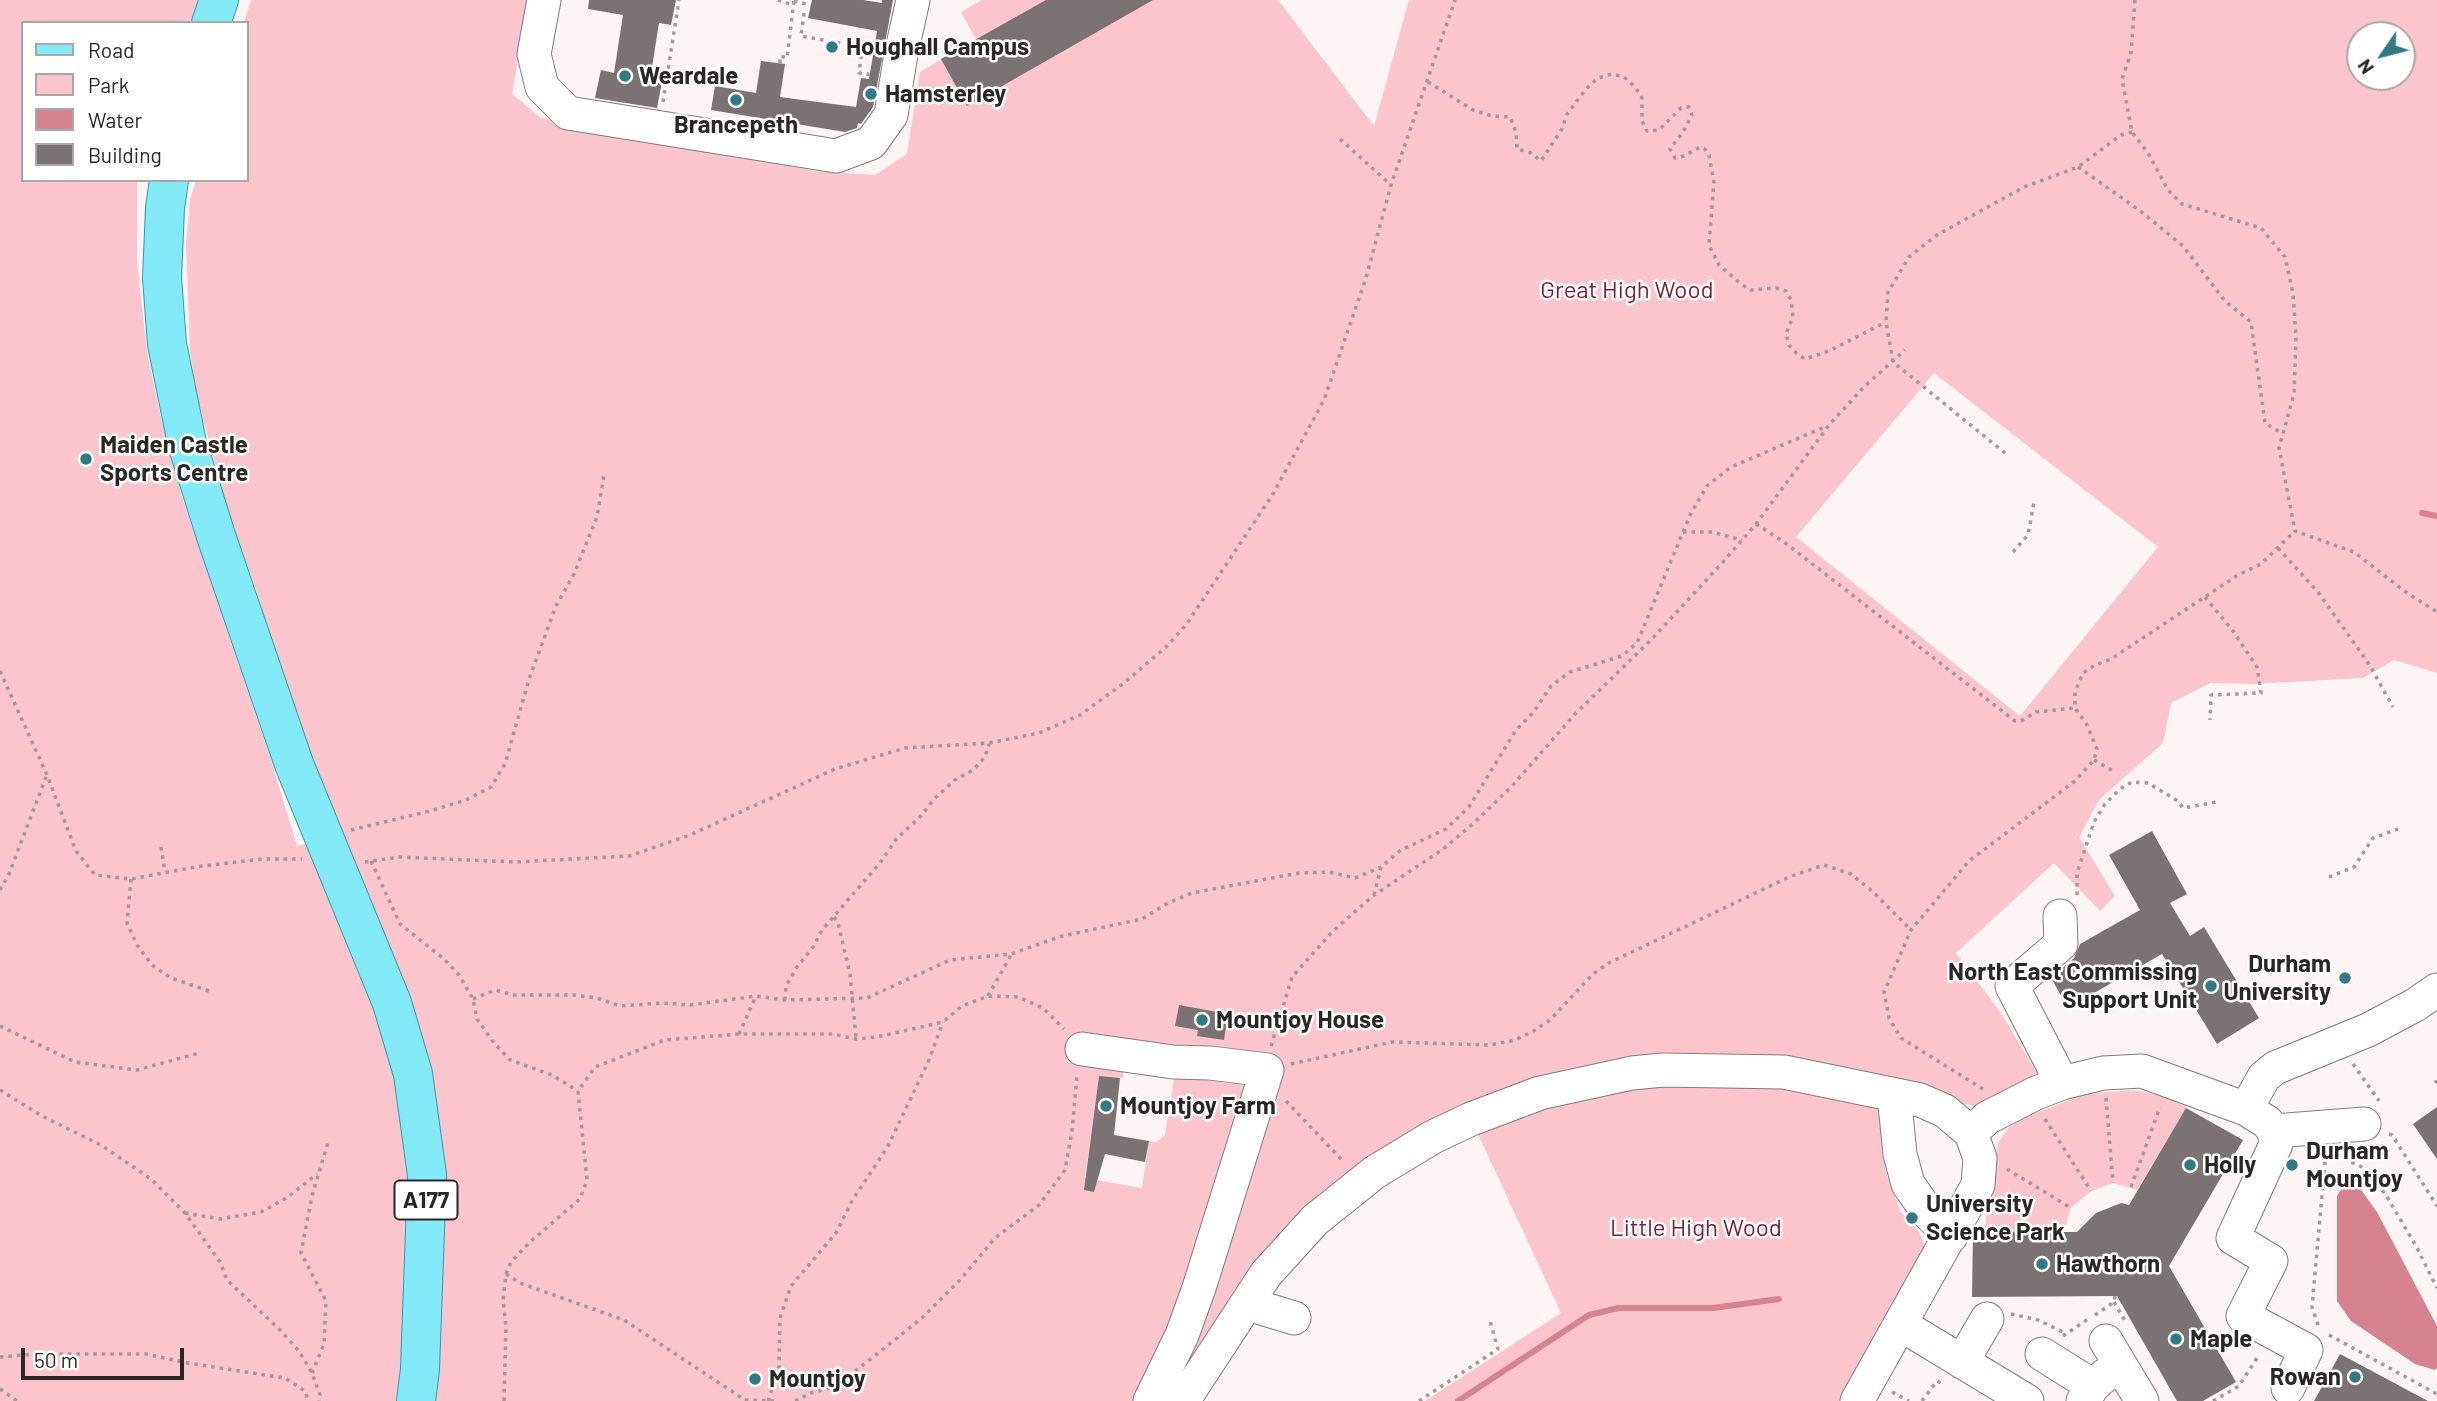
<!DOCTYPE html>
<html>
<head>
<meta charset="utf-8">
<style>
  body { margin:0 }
  #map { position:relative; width:2437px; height:1401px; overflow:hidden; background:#fdf4f5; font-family:Barlow,sans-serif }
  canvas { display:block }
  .legend { position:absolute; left:21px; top:21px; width:228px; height:161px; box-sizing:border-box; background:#fff; border:2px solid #a9a8a8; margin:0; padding:9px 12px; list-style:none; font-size:21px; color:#292626 }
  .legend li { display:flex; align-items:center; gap:14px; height:35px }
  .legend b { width:35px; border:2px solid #a9a8a8 }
  .north { position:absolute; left:2346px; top:21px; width:70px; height:70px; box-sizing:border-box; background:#fff; border:2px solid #a9a8a8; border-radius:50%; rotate:235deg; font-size:19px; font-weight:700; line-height:28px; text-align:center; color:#292626 }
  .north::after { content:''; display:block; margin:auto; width:24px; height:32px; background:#327a83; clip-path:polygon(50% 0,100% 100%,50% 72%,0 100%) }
  .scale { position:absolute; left:21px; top:1348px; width:163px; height:32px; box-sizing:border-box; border:4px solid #292626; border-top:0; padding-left:9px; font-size:21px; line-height:24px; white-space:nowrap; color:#292626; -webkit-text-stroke:5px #fff; paint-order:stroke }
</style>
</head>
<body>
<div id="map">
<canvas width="2437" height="1401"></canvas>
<ul class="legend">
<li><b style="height:9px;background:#82ebf7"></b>Road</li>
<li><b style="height:19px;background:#fcc4cc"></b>Park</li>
<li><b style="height:19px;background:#d78290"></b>Water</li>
<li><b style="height:19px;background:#7a7273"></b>Building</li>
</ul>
<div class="north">N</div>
<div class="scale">50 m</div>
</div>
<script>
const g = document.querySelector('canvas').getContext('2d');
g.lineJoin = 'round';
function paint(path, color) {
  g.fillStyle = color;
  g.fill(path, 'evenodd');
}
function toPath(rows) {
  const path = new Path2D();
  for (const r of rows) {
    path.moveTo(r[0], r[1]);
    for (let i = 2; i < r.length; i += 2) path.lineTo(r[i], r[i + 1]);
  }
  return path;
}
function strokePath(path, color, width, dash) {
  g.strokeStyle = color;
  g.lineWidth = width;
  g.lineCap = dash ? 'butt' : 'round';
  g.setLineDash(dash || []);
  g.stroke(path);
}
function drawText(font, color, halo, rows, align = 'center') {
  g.font = font + ' Barlow,sans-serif';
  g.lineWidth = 5;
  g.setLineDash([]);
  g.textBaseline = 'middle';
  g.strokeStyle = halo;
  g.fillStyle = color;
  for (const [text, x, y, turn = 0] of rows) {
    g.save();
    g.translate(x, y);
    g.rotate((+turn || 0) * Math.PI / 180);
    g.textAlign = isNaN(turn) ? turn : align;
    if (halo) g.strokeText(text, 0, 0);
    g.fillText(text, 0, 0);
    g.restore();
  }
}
const green = toPath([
  [0,0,198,0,190,23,23,23,23,180,137,180,137,260,147,352,161,418,183,500,270,757,297,846,324,839,320,782,278,667,255,586,229,516,197,396,190,351,186,242,190,200,196,180,247,180,247,23,244,23,251,0,528,0,512,94,541,118,816,171,875,175,907,154,920,72,976,39,961,12,982,0,1278,0,1374,126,1409,0,2437,0,2437,673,2394,660,2363,678,2254,684,2210,683,2171,703,2163,743,2099,800,2079,837,2115,896,2100,911,2054,863,1956,953,2001,1013,2037,1073,1975,1106,1950,1102,1881,1117,1886,1173,1895,1197,1900,1211,1919,1232,1926,1247,1842,1401,1425,1401,1561,1313,1471,1119,1375,1172,1176,1401,0,1401],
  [2360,35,2402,35,2402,77,2360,77],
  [1934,373,2158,547,2020,716,1796,537],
  [1123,1067,1176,1068,1165,1135,1156,1142,1149,1141,1142,1188,1085,1178,1099,1077,1123,1078],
  [2133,1090,2164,1096,2187,1107,2137,1190,2113,1183,2091,1191,2071,1208,2064,1232,1986,1232,1986,1213,1976,1212,1995,1162,1998,1143,2009,1127,2026,1117,2084,1094]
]);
const water = toPath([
  [2356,1183,2377,1212,2437,1326,2437,1368,2435,1370,2415,1364,2351,1321,2337,1301,2337,1196,2343,1186]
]);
const stream = toPath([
  [2422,513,2437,516],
  [1458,1401,1589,1315,1618,1308,1713,1308,1779,1299]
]);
const building = toPath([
  [589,0,676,0,671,25,659,23,650,80,662,82,657,108,595,98,601,70,614,73,623,15,588,9],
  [812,0,863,0,882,3,882,0,893,0,873,107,861,124,858,123,857,128,845,132,711,110,715,86,756,93,761,61,785,64,780,97,856,107,861,78,869,79,877,31,808,18],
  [1046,0,1153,0,967,106,941,59],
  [2152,831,2187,894,2170,903,2190,936,2204,927,2259,1018,2217,1044,2162,954,2068,1008,2051,978,2074,958,2080,944,2140,910,2109,855],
  [1179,1005,1228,1014,1224,1040,1197,1036,1198,1030,1175,1026],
  [1099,1076,1120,1078,1114,1135,1149,1141,1145,1162,1105,1154,1094,1192,1084,1190],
  [2437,1107,2437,1159,2413,1124],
  [2186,1108,2243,1140,2169,1266,2236,1382,2203,1401,2177,1401,2117,1296,1972,1297,1973,1232,2077,1232,2096,1213,2121,1203,2129,1205],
  [2340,1354,2428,1401,2314,1401]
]);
const path = toPath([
  [778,0,793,5],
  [2135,0,2131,53,2122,79,2132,132,2148,153,2168,190,2182,204,2261,228,2285,257,2293,293,2296,338,2294,394,2279,448,2295,531,2354,552,2407,593,2437,612],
  [794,1,811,5],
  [804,13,801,36,874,49],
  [862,47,859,73,868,74,868,76],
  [780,63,780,56,787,58,794,0],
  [1428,82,1473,110,1492,116,1510,117,1516,132,1517,149,1531,153,1541,161,1562,129,1567,114,1586,89,1598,78,1612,74,1624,77,1635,87,1642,98,1642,121,1647,131,1659,130,1681,108,1689,107,1692,115,1683,132,1670,149,1675,158,1684,156,1700,147,1705,149,1709,155,1714,182,1709,245,1719,265,1741,284,1751,290,1776,288,1786,291,1791,300,1793,317,1786,334,1789,345,1797,354,1805,359,1829,351,1886,322],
  [663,102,679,0],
  [1340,139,1391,185],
  [2078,167,2139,210,2183,246,2225,301,2251,322,2265,423,2283,434],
  [2005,453,1893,362,1886,322,1888,292,1909,257,1937,235,2024,187,2078,167,2121,135,2132,132],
  [1756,524,1784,542,2015,721,2021,721,2036,712,2075,708],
  [1683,532,1712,532,1742,540],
  [2278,548,2318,592,2369,664,2393,707],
  [2013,552,2028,535,2034,502],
  [2205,597,2233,631,2257,667,2261,693,2211,695,2210,720],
  [0,671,47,775,76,851,95,875,131,879,195,867,262,859,302,859],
  [2094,760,2115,772],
  [351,830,430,811,466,800,491,787,505,764,529,679,556,606,574,574,597,517,604,475],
  [161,847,165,872],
  [371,861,400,924,444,959,459,975,473,999,477,1019,494,1043,510,1060,552,1075,578,1091],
  [365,862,400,857,515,862,629,856,690,835,835,769,905,748,989,743,1039,733,1080,715,1124,683,1166,647,1186,625,1273,494,1324,400,1366,278,1391,185,1455,0],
  [2329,877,2354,867,2373,838,2398,829],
  [131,879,127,923,137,945,152,965,171,978,209,991],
  [0,890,9,874,46,777],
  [1374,895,1381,867,1401,850,1446,829,1469,807,1516,730,1533,713,1551,686,1570,672,1622,656,1637,643,1691,513,1707,486,1731,467,1827,426],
  [2077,895,2077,873,2094,822,2105,804,2120,789,2132,782,2148,783,2178,801,2183,808,2217,802],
  [834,917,838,923,850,974,856,1038],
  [988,996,1011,955],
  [473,999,495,990,514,995,573,995,597,998,620,1006,662,1003,690,1005,756,996,785,1000,867,998,950,960,1011,954,1062,936,1142,919,1168,903,1192,893,1299,873,1329,872,1355,878,1381,867],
  [785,1000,786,986,797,967,813,947,822,930,880,863,897,838,919,818,935,798,955,780,973,770,985,757,989,744],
  [0,1026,75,1062,137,1070,199,1053],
  [739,1034,756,996],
  [1271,1046,1292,977,1333,931,1374,895,1442,850,1474,823,1512,786,1575,714,1651,640,1722,563,1756,524,1829,425,1864,387,1905,350],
  [1291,1064,1392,1042,1490,1045,1515,1040,1532,1032,1550,1020,1593,974,1609,963,1789,877,1824,865,1851,874,1872,891,1911,930],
  [2353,1064,2379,1101],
  [2435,1083,2437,1081],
  [1983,1089,1901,1038,1889,1018,1884,992,1911,930,1969,861,2075,781,2094,760,2097,749,2086,723,2075,708,2075,692,2083,673,2095,665,2111,659,2238,575,2261,564,2295,531],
  [0,1090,42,1116,101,1145,151,1179,185,1213,220,1262,227,1280,279,1329,299,1351,312,1373,320,1395,319,1401],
  [2106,1098,2113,1183],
  [1286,1101,1343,1161],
  [2045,1119,2091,1191],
  [2389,1134,2392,1135,2437,1206],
  [2336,1155,2364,1168,2386,1195,2416,1246,2437,1288],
  [2007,1169,2071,1208],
  [2131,1187,2160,1107],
  [185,1213,220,1219,261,1212,288,1197,317,1174],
  [506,1274,520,1283,624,1320,745,1400,776,1401],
  [2114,1302,2125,1321],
  [2011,1314,2038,1320,2065,1333],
  [2095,1315,2114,1302,2115,1296],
  [2318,1325,2312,1307,2325,1162,2329,1154],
  [2329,1335,2437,1394],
  [2063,1336,2088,1319],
  [0,1357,34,1354,146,1354,188,1363,285,1378,305,1391,308,1401],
  [312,1373,324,1344,326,1301,301,1253,312,1196,329,1139],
  [0,1389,17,1401],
  [1892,1392,1909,1401],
  [504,1401,506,1326,503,1300,506,1274,511,1262,530,1242,580,1199,587,1180,578,1091,595,1067,665,1040,739,1034,833,1034,856,1039,877,1037,943,1022,962,1006,988,996,1018,997,1043,1008,1064,1029],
  [768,1401,779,1367,780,1318,791,1286,836,1233,852,1201,888,1146,929,1060,943,1022],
  [795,1401,811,1393,836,1386,886,1347,923,1317,960,1280,995,1238,1039,1205,1065,1170,1072,1131,1077,1075],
  [1419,1401,1498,1349,1490,1321],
  [1922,1401,1937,1381,1941,1383],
  [2213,1401,2239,1386,2259,1355]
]);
const minor = toPath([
  [544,0,534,54,542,87,568,113,836,156,871,143,891,115,901,54,913,0],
  [2060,916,2061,944,2012,986,2062,1083],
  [1082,1049,1173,1062,1210,1063,1267,1070,1199,1288,1182,1335,1150,1401],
  [1894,1095,1900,1154,1908,1184,1929,1214,1951,1236],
  [2246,1109,2264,1077,2275,1068,2368,1030,2415,1005,2437,990],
  [2274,1131,2364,1124],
  [1971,1133,1987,1118,2036,1093,2062,1083,2103,1073,2142,1071,2246,1109,2267,1122,2274,1131,2276,1144,2233,1238,2271,1261,2243,1316,2306,1350,2288,1388],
  [1248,1304,1294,1318],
  [1900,1324,2027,1401],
  [2042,1354,2093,1386],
  [1962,1362,1987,1319],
  [2121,1366,2142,1401],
  [1183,1401,1266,1274,1315,1220,1375,1172,1433,1137,1471,1119,1540,1093,1632,1073,1663,1070,1784,1072,1920,1100,1945,1111,1971,1133,1980,1158,1978,1185,1857,1401],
  [2083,1401,2093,1386,2104,1376,2121,1366,2106,1341]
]);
const major = toPath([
  [211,23,219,0],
  [169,180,165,208,162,278,167,344,187,443,216,536,294,764,392,1003,413,1074,427,1175,420,1369,416,1401]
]);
const markers = [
  [832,47,7,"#327a83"],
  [625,76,7,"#327a83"],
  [871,94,7,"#327a83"],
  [736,100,7,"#327a83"],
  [86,459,7,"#327a83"],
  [2345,978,7,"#327a83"],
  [2211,986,7,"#327a83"],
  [1202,1020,7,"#327a83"],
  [1106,1106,7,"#327a83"],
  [2190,1165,7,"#327a83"],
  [2292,1165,7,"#327a83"],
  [1912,1218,7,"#327a83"],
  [2042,1264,7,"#327a83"],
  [2176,1339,7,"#327a83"],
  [2355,1377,7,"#327a83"],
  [755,1379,7,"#327a83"]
];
const shields = [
  [426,1200,63]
];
const shieldNames = [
  ["A177",426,1200]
];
const poiNames = [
  ["Houghall Campus",846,47],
  ["Weardale",639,76],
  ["Hamsterley",885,94],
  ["Brancepeth",736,125,"center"],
  ["Maiden Castle",100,445],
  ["Sports Centre",100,473],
  ["Durham",2331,964,"right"],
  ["University",2331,992,"right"],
  ["North East Commissing",2197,972,"right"],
  ["Support Unit",2197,1000,"right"],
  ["Mountjoy House",1216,1020],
  ["Mountjoy Farm",1120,1106],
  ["Durham",2306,1151],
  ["Mountjoy",2306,1179],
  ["Holly",2204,1165],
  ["University",1926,1204],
  ["Science Park",1926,1232],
  ["Hawthorn",2056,1264],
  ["Maple",2190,1339],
  ["Rowan",2341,1377,"right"],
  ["Mountjoy",769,1379]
];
const parkNames = [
  ["Great High Wood",1627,290],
  ["Little High Wood",1696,1228]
];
paint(green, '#fcc4cc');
paint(water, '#d78290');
strokePath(stream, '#d78290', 6);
paint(building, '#7a7273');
strokePath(minor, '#837b7c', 35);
strokePath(major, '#2c9daa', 40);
strokePath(path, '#a19b9b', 3.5, [3.5, 5]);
strokePath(minor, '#fff', 33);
strokePath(major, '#82ebf7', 38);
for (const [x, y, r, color] of markers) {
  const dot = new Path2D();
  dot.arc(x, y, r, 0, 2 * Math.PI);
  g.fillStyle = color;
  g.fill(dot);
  strokePath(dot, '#fff', 2.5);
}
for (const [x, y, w] of shields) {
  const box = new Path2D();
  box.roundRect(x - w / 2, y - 19.5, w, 39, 5);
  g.fillStyle = '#fff';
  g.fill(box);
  strokePath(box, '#292626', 2);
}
drawText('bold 23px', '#292626', null, shieldNames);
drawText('bold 24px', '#292626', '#fff', poiNames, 'left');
drawText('24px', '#7f1a37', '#fff', parkNames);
</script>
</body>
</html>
